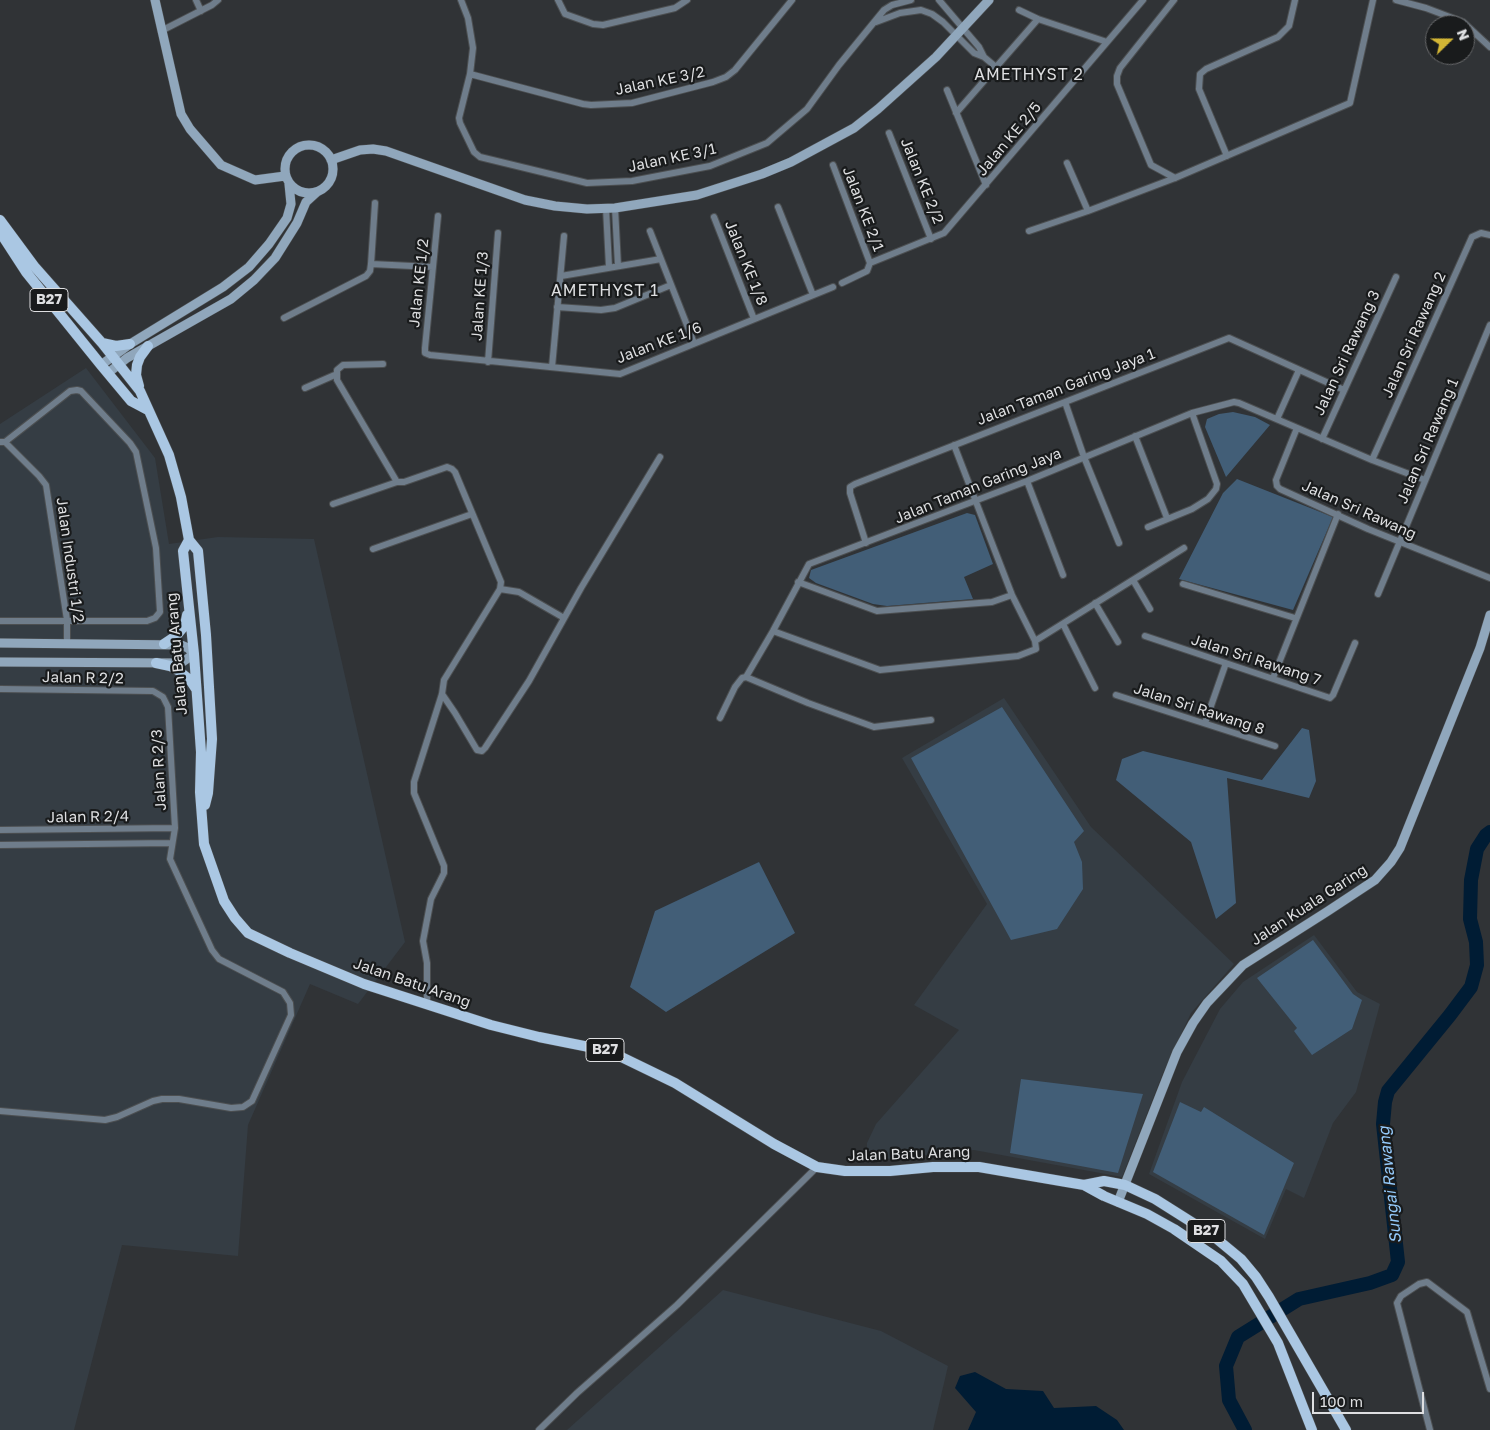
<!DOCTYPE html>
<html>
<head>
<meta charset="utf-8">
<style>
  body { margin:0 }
  #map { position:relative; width:1490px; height:1430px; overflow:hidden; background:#303336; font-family:"Golos Text",sans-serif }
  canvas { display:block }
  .north { position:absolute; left:1425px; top:15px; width:50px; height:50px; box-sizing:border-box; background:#191b1c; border:1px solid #68696b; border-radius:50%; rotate:68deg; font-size:14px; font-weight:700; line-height:20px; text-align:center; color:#dedfe1 }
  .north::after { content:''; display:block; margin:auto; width:18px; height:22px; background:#d3b635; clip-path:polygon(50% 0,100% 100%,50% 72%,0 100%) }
  .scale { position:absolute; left:1312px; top:1392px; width:112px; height:22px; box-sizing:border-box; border:2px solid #dedfe1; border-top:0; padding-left:6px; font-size:15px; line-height:18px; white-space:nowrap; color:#dedfe1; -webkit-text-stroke:4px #191b1c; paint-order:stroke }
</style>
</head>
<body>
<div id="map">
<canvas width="1490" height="1430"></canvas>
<div class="north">N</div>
<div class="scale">100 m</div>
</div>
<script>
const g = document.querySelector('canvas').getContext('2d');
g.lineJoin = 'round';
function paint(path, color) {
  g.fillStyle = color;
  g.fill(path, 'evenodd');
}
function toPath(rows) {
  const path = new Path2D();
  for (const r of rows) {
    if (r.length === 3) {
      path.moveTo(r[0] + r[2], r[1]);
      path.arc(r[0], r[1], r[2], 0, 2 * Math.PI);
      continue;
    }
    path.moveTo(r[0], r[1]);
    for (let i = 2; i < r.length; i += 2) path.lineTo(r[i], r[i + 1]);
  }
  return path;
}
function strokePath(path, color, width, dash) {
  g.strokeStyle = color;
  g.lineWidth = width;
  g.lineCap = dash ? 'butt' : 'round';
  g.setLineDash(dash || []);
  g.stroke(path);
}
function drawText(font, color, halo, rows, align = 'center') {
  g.font = font + ' "Golos Text",sans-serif';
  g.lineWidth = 4.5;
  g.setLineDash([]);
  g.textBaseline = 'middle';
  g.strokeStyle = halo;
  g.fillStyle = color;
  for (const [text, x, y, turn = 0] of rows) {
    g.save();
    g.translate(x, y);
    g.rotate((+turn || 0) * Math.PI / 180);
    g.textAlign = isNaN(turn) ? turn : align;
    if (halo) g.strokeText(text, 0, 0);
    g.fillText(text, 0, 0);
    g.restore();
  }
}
const built = toPath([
  [86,368,155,458,169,544,218,537,314,539,405,942,358,1004,310,984,248,1125,238,1256,122,1245,74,1430,0,1430,0,424],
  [1004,698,1091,827,1234,964,1191,1013,1163,1073,1122,1177,974,1150,867,1161,867,1143,876,1124,959,1030,914,1005,987,904,902,758],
  [1314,935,1357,992,1380,1004,1356,1092,1333,1123,1304,1198,1286,1189,1265,1239,1149,1174,1182,1082,1220,1009,1243,982],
  [723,1290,881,1331,948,1366,933,1430,567,1430]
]);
const green = toPath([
  [1233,412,1255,417,1270,425,1226,477,1205,427,1207,419,1219,414],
  [1237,479,1333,517,1293,610,1179,579,1223,493],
  [967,513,975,515,993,564,964,577,973,599,887,606,873,604,816,583,809,578,811,570],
  [1002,707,1084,831,1074,842,1082,862,1083,889,1057,929,1011,940,911,758],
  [1302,728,1309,730,1316,781,1309,798,1227,778,1236,903,1216,919,1191,842,1116,780,1122,759,1143,751,1262,780],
  [759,862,795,933,666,1012,630,987,655,911],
  [1313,940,1353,994,1362,1000,1352,1029,1312,1055,1294,1031,1297,1028,1257,978],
  [1021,1079,1143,1094,1118,1173,1010,1153],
  [1180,1102,1201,1112,1204,1107,1294,1163,1264,1235,1153,1172]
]);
const water = toPath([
  [975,1372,1006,1389,1043,1391,1054,1408,1096,1406,1117,1420,1124,1430,968,1430,976,1412,955,1388,960,1376]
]);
const river = toPath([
  [1245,1430,1229,1400,1226,1366,1238,1337,1299,1299,1370,1283,1392,1275,1398,1262,1383,1124,1385,1102,1388,1091,1450,1015,1471,987,1477,965,1476,942,1470,919,1471,880,1477,849,1486,835,1490,832]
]);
const street = toPath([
  [196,0,201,11],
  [461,0,468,18,473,48,470,74,459,118,460,123,474,152,480,157,587,183,632,181,710,166,767,143,807,109,839,65,884,10,892,5,911,0],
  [558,0,565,14,593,24,603,25,675,8,687,0],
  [939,0,979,47,984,57],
  [1174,0,1120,68,1117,76,1117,84,1151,165,1175,178],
  [1396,0,1426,8,1463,22,1490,47],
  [1019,10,1038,19,1107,42],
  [876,22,900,13,921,10,932,14,943,22,974,53,984,57,996,67],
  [161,31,212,5,218,0],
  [470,74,583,104,591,105,632,103,713,82,726,77,735,70,792,0],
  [947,90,986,185],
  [956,113,1038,19],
  [889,133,931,239],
  [1227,156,1199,89,1200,74,1206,69,1278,37,1289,26,1295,0],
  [1067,163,1088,211],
  [833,165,870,263],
  [778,207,813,295],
  [606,208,609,267],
  [615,208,618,266],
  [438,216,425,348,425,353,430,355,620,374,833,287],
  [714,217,754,319],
  [650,231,694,343],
  [1029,231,1088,211,1175,178,1350,103,1373,0],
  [870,263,944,233,1143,0],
  [371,264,433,267],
  [561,276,661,259],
  [842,283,867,271,870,263],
  [557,307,601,310,615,308,671,285],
  [284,318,366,276,370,271,371,264,375,203],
  [488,362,498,233],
  [383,364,343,365,337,370,337,380,397,482],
  [552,367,564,236],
  [305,388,337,374],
  [1065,402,1084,457,1119,543],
  [1277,419,1299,370],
  [1297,428,1276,480,1277,486,1280,489,1368,529,1490,578],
  [1135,436,1167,518],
  [1322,439,1396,277],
  [0,442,5,442,39,476,46,485,67,620,67,644],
  [1372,460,1472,237,1481,233,1490,235],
  [1027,481,1063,575],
  [333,504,397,482,404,482,447,467,452,469,455,472,501,582,500,589,444,680,442,694,414,782,414,793,444,866,444,873,431,899,423,941,427,963,427,1004],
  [1148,527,1192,509,1208,499,1216,489,1217,484,1192,413],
  [866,543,850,493,850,487,855,484,1229,338,1344,390],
  [373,549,472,514],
  [1133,580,1150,609],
  [798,582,877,611,992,602,1012,595],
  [1183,584,1295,618],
  [500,589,519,592,564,618],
  [1378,594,1490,325],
  [1095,603,1118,642],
  [0,621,147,621,155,618,160,612,156,548,136,452,130,443,81,391,77,390,70,391,5,442],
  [1063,624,1095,688],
  [773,631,880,670,1018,656,1036,649,1035,641,1012,595,954,445],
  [1145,636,1330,698,1333,695,1355,643],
  [1035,641,1184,548],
  [746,677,808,703,874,727,931,720],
  [1273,678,1338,514],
  [0,689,153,691,163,697,168,707,175,828,170,859,212,950,219,959,283,992,290,1003,291,1015,252,1101,243,1107,231,1108,179,1099,162,1099,153,1101,117,1117,105,1120,0,1111],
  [442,694,455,713,477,750,482,751,485,748,529,681,581,588,660,457],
  [1116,695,1275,746],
  [720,718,735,687,742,678,746,677,773,631,809,564,1027,481,1192,413,1234,402,1239,403,1372,460,1425,480],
  [1205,723,1226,663],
  [0,830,175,828],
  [0,845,172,843],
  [539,1430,577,1393,677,1305,817,1167],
  [1430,1430,1397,1303,1401,1296,1419,1284,1427,1282,1467,1312,1490,1389]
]);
const secondary = toPath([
  [155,0,181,114,190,129,221,165,255,180,285,176],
  [309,169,24],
  [331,160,360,150,373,149,386,151,525,200,555,206,587,209,615,208,697,195,762,174,791,162,854,128,878,109,936,57,989,0],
  [101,365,130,344,223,287,249,267,269,244,287,218,291,204,289,184],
  [108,373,127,358,231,299,254,280,275,258,297,223,306,202,317,192],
  [0,643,181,645,188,648,194,654,181,663,0,662],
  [1118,1202,1177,1052,1193,1023,1207,1003,1243,965,1328,911,1375,880,1391,862,1400,848,1480,648,1490,615]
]);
const primary = toPath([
  [0,220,34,266,102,343,140,391,169,455,181,497,189,540,183,551,194,654,201,752,200,792,204,844,224,901,235,918,248,933,290,953,364,984,491,1025,539,1037,609,1051,675,1083,774,1144,817,1167,845,1171,890,1171,933,1167,979,1167,1084,1185,1104,1196,1147,1214,1174,1229,1221,1261,1243,1284,1278,1343,1312,1430],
  [0,232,26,272,101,365,131,401,148,410],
  [102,343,116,346,130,344],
  [139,386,136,375,137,365,140,357,148,346],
  [189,540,198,551,206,635,212,739,208,793,205,805],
  [164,644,176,636,185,625,187,615],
  [156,663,170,666,179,671,190,680,196,689],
  [1084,1185,1104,1181,1125,1185,1155,1199,1212,1235,1241,1259,1256,1277,1269,1297,1346,1430]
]);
const shields = [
  [49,300,38],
  [605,1050,38],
  [1206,1231,38]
];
const shieldNames = [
  ["B27",49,300],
  ["B27",605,1050],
  ["B27",1206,1231]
];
const streetNames = [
  ["Jalan KE 3/2",660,81,-12],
  ["Jalan KE 2/5",1009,139,-50],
  ["Jalan KE 3/1",672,158,-12],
  ["Jalan KE 2/2",922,181,68],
  ["Jalan KE 2/1",863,209,69],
  ["Jalan KE 1/8",746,263,68],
  ["Jalan KE 1/2",419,283,-84],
  ["Jalan KE 1/3",480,296,-86],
  ["Jalan Sri Rawang 2",1414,335,-66],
  ["Jalan KE 1/6",659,343,-21],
  ["Jalan Sri Rawang 3",1347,353,-65],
  ["Jalan Taman Garing Jaya 1",1066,387,-21],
  ["Jalan Sri Rawang 1",1428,441,-67],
  ["Jalan Taman Garing Jaya",978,486,-22],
  ["Jalan Sri Rawang",1359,510,24],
  ["Jalan Industri 1/2",70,560,82],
  ["Jalan Batu Arang",177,654,-95],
  ["Jalan Sri Rawang 7",1256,660,18],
  ["Jalan R 2/2",83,678,1],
  ["Jalan Sri Rawang 8",1199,709,18],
  ["Jalan R 2/3",159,770,-93],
  ["Jalan R 2/4",88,817,-1],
  ["Jalan Kuala Garing",1309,905,-33],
  ["Jalan Batu Arang",412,983,19],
  ["Jalan Batu Arang",909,1154,-2]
];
const neighbourhoodNames = [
  ["AMETHYST 2",1029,75],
  ["AMETHYST 1",605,291]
];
const waterNames = [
  ["Sungai Rawang",1390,1185,-96]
];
paint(built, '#353d44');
paint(green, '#425e77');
paint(water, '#001c34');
strokePath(river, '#001c34', 14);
strokePath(street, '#4c4f51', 8);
strokePath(secondary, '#4c4f51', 10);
strokePath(primary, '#4c4f51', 11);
strokePath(street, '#6f7d8b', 6);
strokePath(secondary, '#90a7bc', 9);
strokePath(primary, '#aac7e3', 10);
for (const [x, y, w] of shields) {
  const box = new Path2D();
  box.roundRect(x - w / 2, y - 11.5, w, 23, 4);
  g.fillStyle = '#191b1c';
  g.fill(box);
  strokePath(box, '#dedfe1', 1);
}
drawText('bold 14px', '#dedfe1', null, shieldNames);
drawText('15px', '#dedfe1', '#191b1c', streetNames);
g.letterSpacing = '1px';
drawText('16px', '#dedfe1', '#191b1c', neighbourhoodNames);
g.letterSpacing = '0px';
drawText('italic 16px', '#94cafb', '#191b1c', waterNames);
</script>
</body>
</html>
